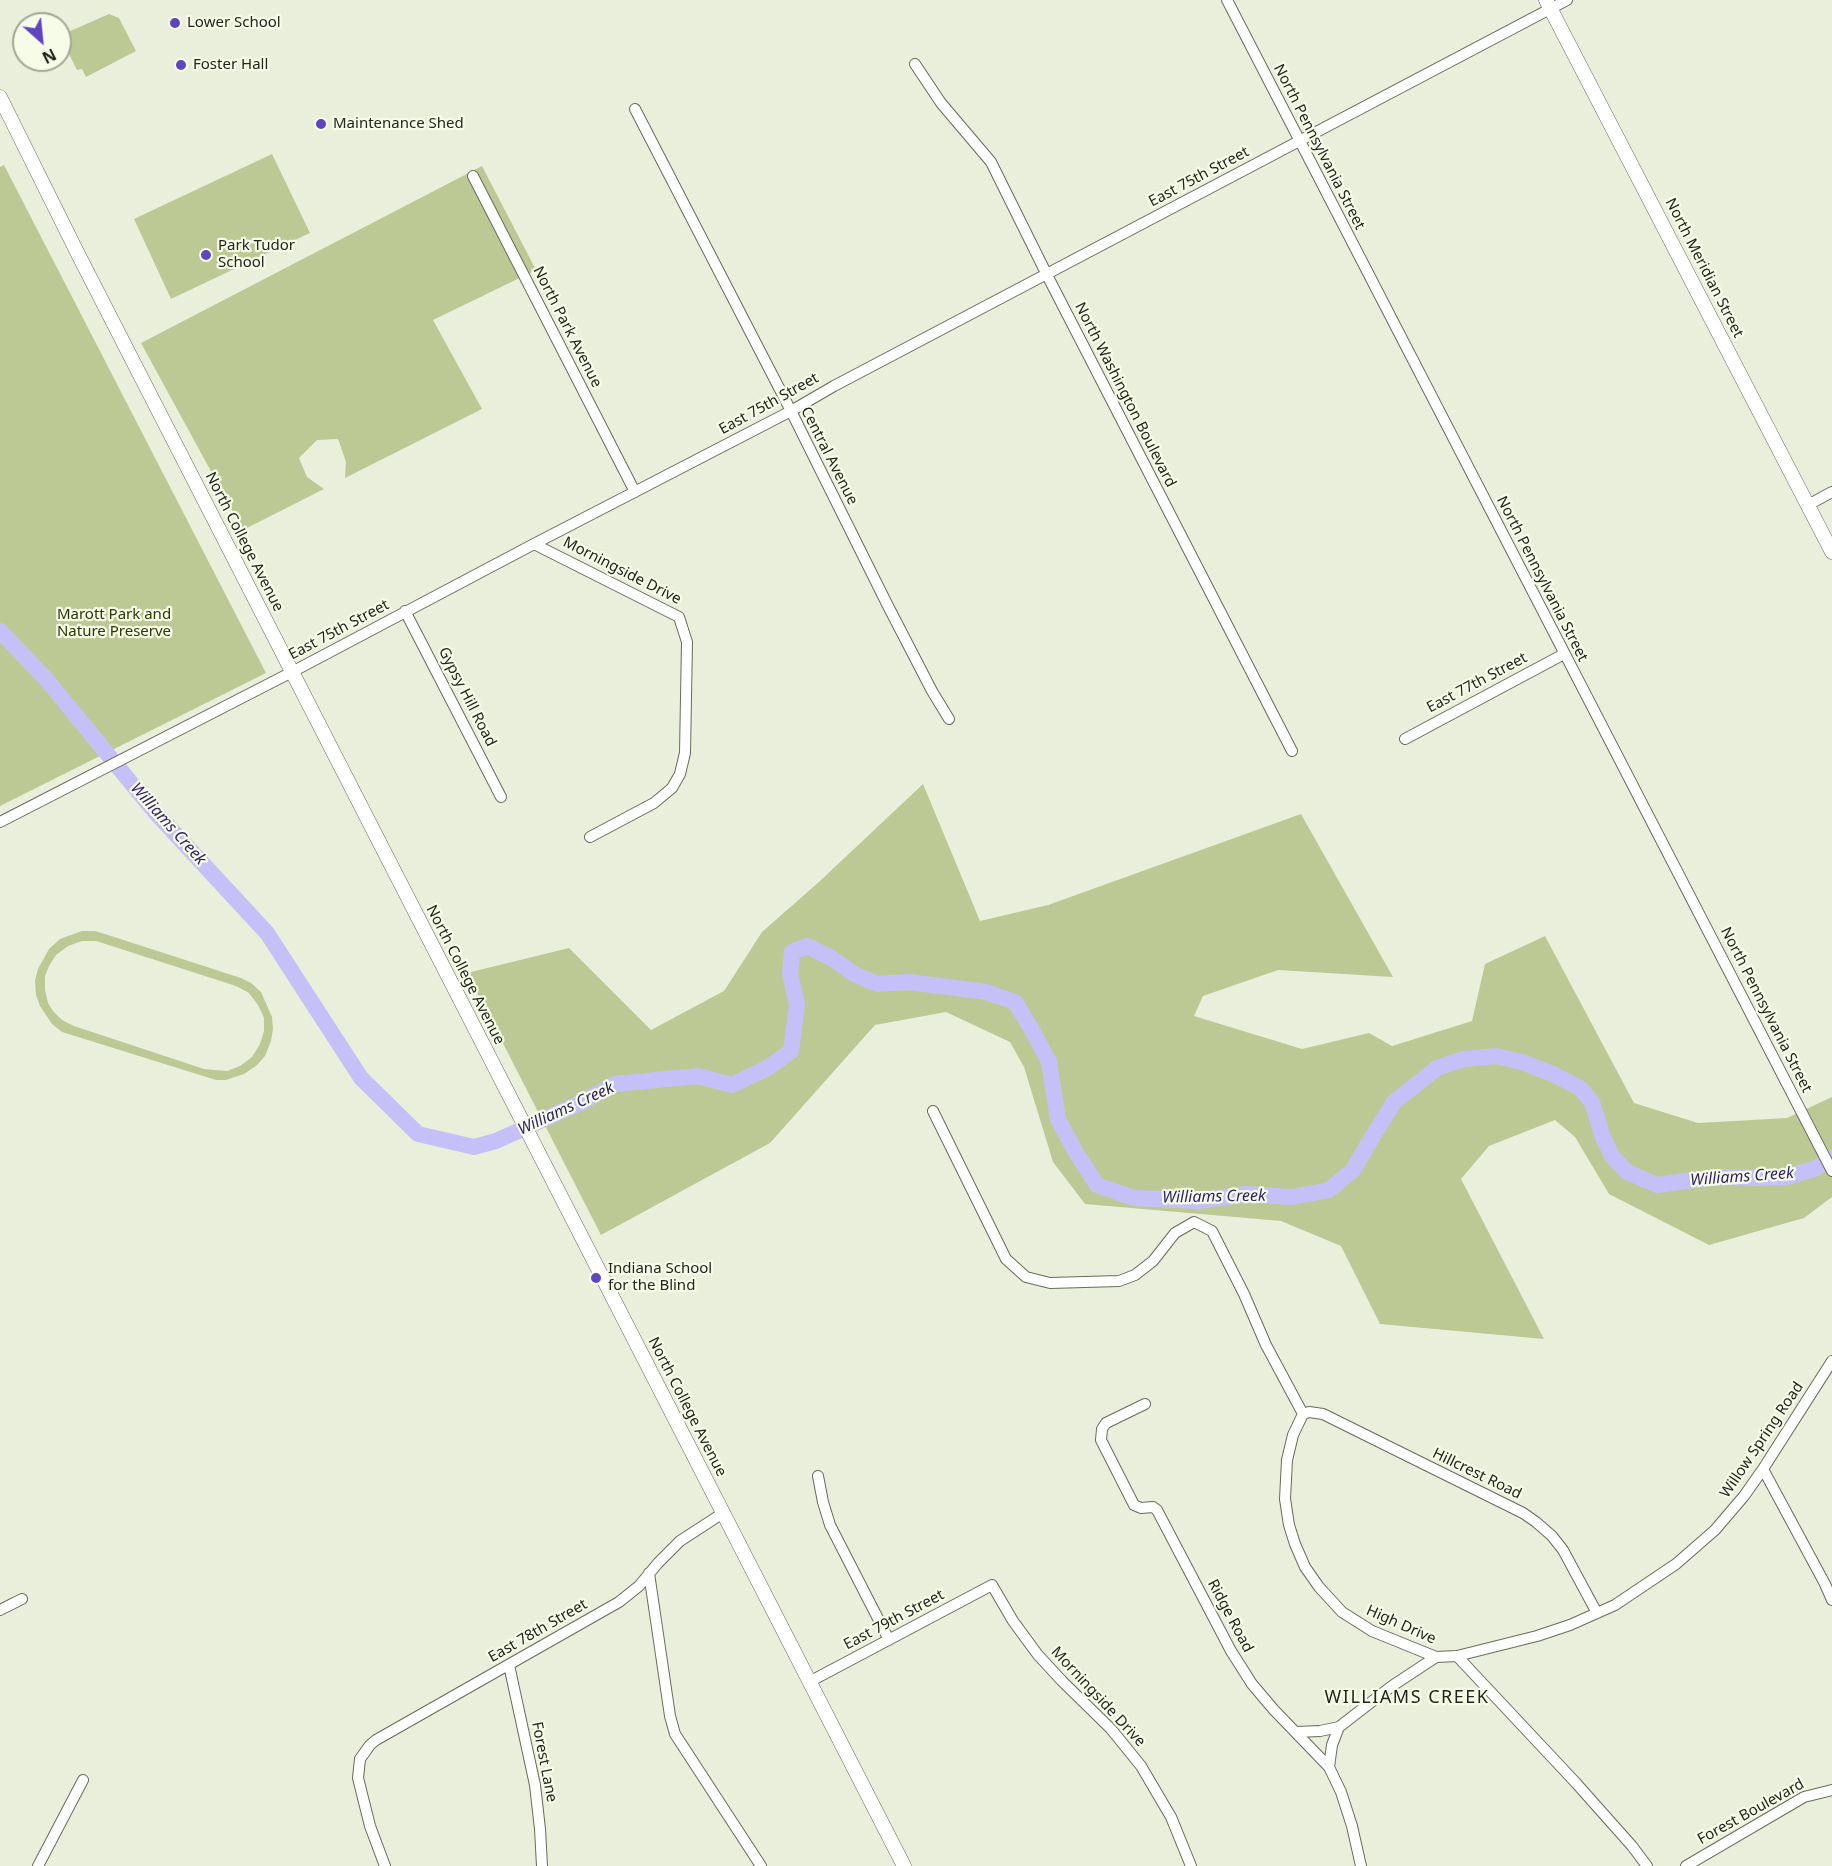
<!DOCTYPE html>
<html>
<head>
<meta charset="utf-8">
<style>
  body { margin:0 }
  #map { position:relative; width:1832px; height:1866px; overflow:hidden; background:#eaefdb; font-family:"Noto Sans",sans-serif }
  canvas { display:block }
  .north { position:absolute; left:12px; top:12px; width:60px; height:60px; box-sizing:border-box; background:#f7fce8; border:2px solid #a2a697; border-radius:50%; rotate:153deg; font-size:16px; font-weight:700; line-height:24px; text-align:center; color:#22241d }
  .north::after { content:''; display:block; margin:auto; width:21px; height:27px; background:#5f45be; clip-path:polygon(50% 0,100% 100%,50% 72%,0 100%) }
</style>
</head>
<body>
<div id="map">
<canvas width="1832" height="1866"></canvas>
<div class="north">N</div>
</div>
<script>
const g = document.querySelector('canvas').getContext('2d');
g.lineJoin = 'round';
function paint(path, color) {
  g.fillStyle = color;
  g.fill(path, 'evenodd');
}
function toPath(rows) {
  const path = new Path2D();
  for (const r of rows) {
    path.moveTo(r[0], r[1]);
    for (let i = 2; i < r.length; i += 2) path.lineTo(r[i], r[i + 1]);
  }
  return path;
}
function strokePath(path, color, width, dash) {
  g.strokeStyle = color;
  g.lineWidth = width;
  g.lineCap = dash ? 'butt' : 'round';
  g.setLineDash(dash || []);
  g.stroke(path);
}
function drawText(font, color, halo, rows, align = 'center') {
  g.font = font + ' "Noto Sans",sans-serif';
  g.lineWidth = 4.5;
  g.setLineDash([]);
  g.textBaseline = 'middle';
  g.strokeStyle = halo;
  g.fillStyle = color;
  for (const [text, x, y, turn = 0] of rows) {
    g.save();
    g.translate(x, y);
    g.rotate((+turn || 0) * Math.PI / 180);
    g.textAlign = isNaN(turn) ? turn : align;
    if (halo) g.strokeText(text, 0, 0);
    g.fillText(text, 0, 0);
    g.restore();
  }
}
const green = toPath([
  [109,14,119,18,136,51,86,77,82,69,77,70,64,44,68,32],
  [272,154,310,233,171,299,134,219],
  [4,165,266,673,0,806,0,167],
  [482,166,536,270,433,320,482,409,345,478,346,462,338,439,317,440,299,458,307,477,324,489,243,530,141,343],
  [923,784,980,921,1048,905,1301,814,1393,977,1278,970,1203,996,1194,1016,1302,1049,1369,1033,1392,1046,1472,1021,1485,964,1545,936,1634,1103,1698,1123,1787,1118,1832,1097,1832,1197,1804,1218,1709,1245,1609,1194,1575,1137,1555,1120,1489,1146,1461,1179,1544,1339,1380,1324,1341,1246,1281,1221,1085,1204,1053,1162,1024,1067,1010,1042,946,1012,875,1025,770,1143,601,1235,467,973,569,948,651,1030,724,991,762,932,820,881],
  [82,931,95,931,108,935,241,978,251,983,261,992,272,1017,273,1029,271,1041,265,1056,257,1065,244,1074,226,1080,216,1080,62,1032,52,1024,40,1006,36,995,35,980,38,969,49,949,60,939],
  [82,941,96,941,236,986,249,993,258,1005,264,1018,264,1031,260,1044,252,1057,240,1066,227,1071,215,1070,204,1069,74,1026,62,1020,53,1011,48,1003,45,990,45,976,49,966,56,955,68,946]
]);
const river = toPath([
  [0,631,46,679,155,812,267,933,361,1078,418,1134,474,1147,496,1141,582,1102,615,1084,698,1076,732,1085,769,1067,791,1051,797,1005,790,973,792,952,807,946,833,959,854,974,877,984,907,982,949,987,986,992,1015,1002,1032,1030,1049,1062,1058,1119,1075,1151,1097,1185,1134,1198,1198,1201,1247,1194,1292,1197,1329,1190,1353,1170,1368,1144,1394,1102,1437,1068,1463,1059,1496,1056,1522,1062,1555,1075,1580,1088,1592,1102,1602,1135,1612,1156,1627,1172,1657,1185,1717,1177,1754,1178,1786,1177,1814,1169,1832,1158]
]);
const minor = toPath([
  [1227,0,1832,1171],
  [915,64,941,103,991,162,1047,275,1292,751],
  [635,109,791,411,887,604,932,691,949,719],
  [473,176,635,492],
  [1808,505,1832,492],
  [534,544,679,617,687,642,685,753,680,774,672,788,654,803,590,837],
  [405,611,501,797],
  [1405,739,1564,654],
  [0,822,292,672,534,544,791,411,834,386,1567,0],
  [933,1111,1006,1259,1026,1277,1050,1283,1119,1281,1135,1275,1153,1261,1175,1233,1194,1222,1212,1231,1244,1294,1266,1345,1303,1414],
  [1145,1404,1106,1423,1102,1429,1101,1440,1134,1505,1141,1508,1153,1507,1157,1510,1231,1651,1252,1684,1274,1710,1329,1767,1341,1792,1352,1826,1361,1866],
  [1303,1414,1293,1435,1287,1460,1285,1499,1289,1525,1295,1544,1305,1567,1319,1587,1342,1612,1372,1631,1436,1657,1457,1656,1576,1783,1632,1846,1647,1866],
  [1303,1414,1309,1412,1323,1414,1523,1513,1536,1522,1552,1536,1563,1550,1597,1613],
  [1763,1469,1825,1584,1832,1600],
  [818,1476,823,1502,830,1525,889,1640],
  [649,1573,670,1716,675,1734,761,1866],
  [0,1610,22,1599],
  [1457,1656,1537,1636,1570,1625,1615,1605,1676,1564,1715,1530,1744,1496,1763,1469,1832,1361],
  [509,1665,535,1785,540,1829,542,1866],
  [809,1682,992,1585,1013,1621,1038,1655,1062,1681,1111,1729,1141,1766,1171,1817,1191,1866],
  [1296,1732,1320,1731,1339,1727,1392,1686,1436,1657],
  [1329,1767,1332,1745,1339,1727],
  [38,1866,83,1780],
  [385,1866,370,1826,358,1778,360,1759,370,1745,376,1740,619,1602,639,1586,658,1563,680,1541,723,1513],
  [1686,1866,1804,1797,1832,1790]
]);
const major = toPath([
  [1546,0,1832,552],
  [0,97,78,254,904,1866]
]);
const markers = [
  [175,23,6,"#5f45be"],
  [181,65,6,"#5f45be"],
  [321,124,6,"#5f45be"],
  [206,255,6,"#5f45be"],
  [596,1278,6,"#5f45be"]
];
const poiNames = [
  ["Lower School",187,23],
  ["Foster Hall",193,65],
  ["Maintenance Shed",333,124],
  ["Park Tudor",218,246],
  ["School",218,263],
  ["Indiana School",608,1269],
  ["for the Blind",608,1286]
];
const streetNames = [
  ["North Pennsylvania Street",1319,147,63],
  ["East 75th Street",1199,177,-28],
  ["North Meridian Street",1704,268,63],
  ["North Park Avenue",567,327,63],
  ["North Washington Boulevard",1125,395,63],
  ["East 75th Street",769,404,-29],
  ["Central Avenue",829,456,63],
  ["North College Avenue",244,542,63],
  ["Morningside Drive",622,571,27],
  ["North Pennsylvania Street",1542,579,63],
  ["East 75th Street",339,630,-28],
  ["East 77th Street",1477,683,-28],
  ["Gypsy Hill Road",467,697,63],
  ["North College Avenue",465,975,63],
  ["North Pennsylvania Street",1766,1010,63],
  ["North College Avenue",687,1407,63],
  ["Willow Spring Road",1762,1440,-56],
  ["Hillcrest Road",1477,1474,26],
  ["Ridge Road",1230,1616,62],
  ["East 79th Street",894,1620,-28],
  ["High Drive",1401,1625,24],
  ["East 78th Street",538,1631,-30],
  ["Morningside Drive",1098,1697,47],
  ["Forest Lane",544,1762,79],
  ["Forest Boulevard",1751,1812,-29]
];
const parkNames = [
  ["Marott Park and",114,615],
  ["Nature Preserve",114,632]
];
const waterNames = [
  ["Williams Creek",168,824,48],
  ["Williams Creek",566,1109,-25],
  ["Williams Creek",1742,1177,-4],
  ["Williams Creek",1214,1197,-1]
];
const quarterNames = [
  ["WILLIAMS CREEK",1407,1698]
];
paint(green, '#bdc995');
strokePath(river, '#c5c1f8', 16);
strokePath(minor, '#676b5a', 12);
strokePath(major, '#676b5a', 15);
strokePath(minor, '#fff', 10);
strokePath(major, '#fff', 14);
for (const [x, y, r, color] of markers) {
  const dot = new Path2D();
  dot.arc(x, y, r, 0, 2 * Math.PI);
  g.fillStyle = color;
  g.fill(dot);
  strokePath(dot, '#f7fce8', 2);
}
drawText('15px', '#22241d', '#f7fce8', poiNames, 'left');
drawText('15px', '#22241d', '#f7fce8', streetNames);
drawText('15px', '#2e3600', '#f7fce8', parkNames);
drawText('italic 16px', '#32206c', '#f7fce8', waterNames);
g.letterSpacing = '1.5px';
drawText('18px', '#22241d', '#f7fce8', quarterNames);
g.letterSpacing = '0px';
</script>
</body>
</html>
